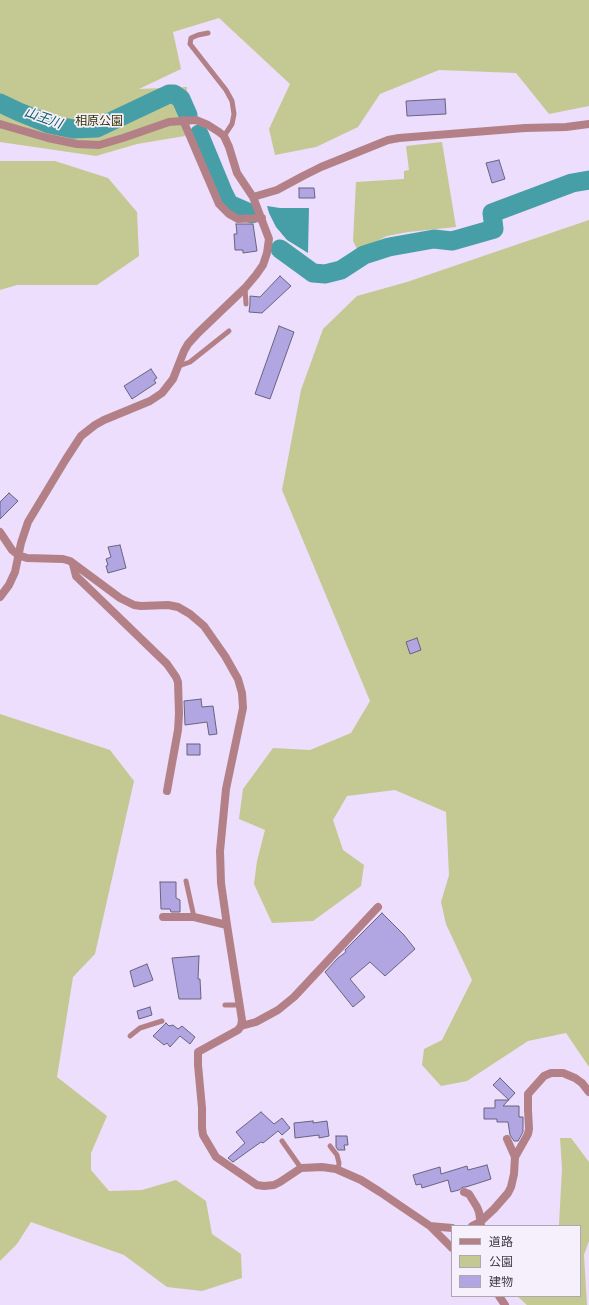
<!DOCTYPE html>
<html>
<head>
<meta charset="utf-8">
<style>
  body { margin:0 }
  #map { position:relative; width:589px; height:1305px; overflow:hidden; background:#ecdefc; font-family:"Nunito Sans","Noto Sans JP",sans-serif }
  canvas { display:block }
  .legend { position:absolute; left:451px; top:1225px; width:130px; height:72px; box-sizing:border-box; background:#f5f0fb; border:1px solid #aca7b2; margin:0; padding:5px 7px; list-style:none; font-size:12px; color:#3f3a45 }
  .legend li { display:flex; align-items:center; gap:8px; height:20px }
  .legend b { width:20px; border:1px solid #aca7b2 }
</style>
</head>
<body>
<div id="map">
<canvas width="589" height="1305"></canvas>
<ul class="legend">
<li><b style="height:5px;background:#b48087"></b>道路</li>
<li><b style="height:11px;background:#c4c892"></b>公園</li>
<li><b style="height:11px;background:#b1a6e1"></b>建物</li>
</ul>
</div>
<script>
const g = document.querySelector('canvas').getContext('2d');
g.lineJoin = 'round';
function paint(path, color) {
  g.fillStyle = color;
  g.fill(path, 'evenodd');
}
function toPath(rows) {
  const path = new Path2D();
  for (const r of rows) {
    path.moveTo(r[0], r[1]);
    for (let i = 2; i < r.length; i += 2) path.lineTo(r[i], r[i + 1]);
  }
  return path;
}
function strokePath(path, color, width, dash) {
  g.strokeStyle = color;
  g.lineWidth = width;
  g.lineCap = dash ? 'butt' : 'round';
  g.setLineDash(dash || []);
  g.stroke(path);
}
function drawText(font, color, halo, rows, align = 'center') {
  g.font = font + ' "Nunito Sans","Noto Sans JP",sans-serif';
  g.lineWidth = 3.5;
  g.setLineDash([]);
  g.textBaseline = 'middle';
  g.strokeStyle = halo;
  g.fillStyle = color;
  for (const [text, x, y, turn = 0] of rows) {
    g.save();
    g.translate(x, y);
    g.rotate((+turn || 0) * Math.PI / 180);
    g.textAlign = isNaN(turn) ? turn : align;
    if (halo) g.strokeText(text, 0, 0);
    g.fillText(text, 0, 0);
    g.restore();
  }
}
const green = toPath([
  [0,0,589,0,589,106,549,114,516,73,439,70,380,94,358,127,316,147,275,155,269,129,290,84,219,18,173,32,181,69,139,89,187,87,185,136,137,144,96,156,0,142],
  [442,142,456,227,408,232,387,236,364,248,357,249,353,241,356,182,404,179,404,171,409,170,406,146],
  [0,161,55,161,108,178,137,212,139,256,97,285,17,285,0,290],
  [589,220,589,1067,566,1033,528,1041,467,1081,441,1086,422,1065,424,1049,442,1040,472,980,446,924,441,902,449,875,446,812,395,790,347,796,333,820,343,850,364,865,361,886,313,921,272,923,254,884,257,861,265,830,239,819,243,789,273,748,310,750,351,733,370,701,282,490,301,390,323,329,357,296,407,282],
  [0,714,110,750,134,781,95,954,73,977,57,1077,107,1116,91,1153,91,1170,109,1191,142,1190,176,1180,206,1201,212,1234,241,1254,242,1278,202,1291,167,1287,124,1255,31,1222,17,1244,0,1261],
  [560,1138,571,1138,589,1162,589,1241,584,1255,587,1305,527,1305,517,1296,580,1296,580,1226,558,1226,559,1225,562,1168]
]);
const water = toPath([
  [267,206,280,208,309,208,308,253,287,240,276,227,269,213]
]);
const river = toPath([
  [0,103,19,112,49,124,73,129,97,128,169,94,174,94,181,99,188,115],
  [199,134,223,192,229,204,252,214],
  [280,249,313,273,325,274,341,270,364,255,389,247,434,239,452,241,494,229,492,213,572,183,589,180]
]);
const building = toPath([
  [445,99,446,114,407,116,406,101,445,99],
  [499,160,505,179,492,183,486,163,499,160],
  [299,188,314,188,315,198,299,198,299,188],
  [236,224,253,224,257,251,243,253,243,250,235,250,234,234,237,234,236,224],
  [280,276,291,286,262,313,249,312,250,304,250,296,260,297,280,276],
  [279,326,294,332,270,399,255,394,279,326],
  [151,369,157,378,154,380,156,383,132,399,124,386,151,369],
  [9,493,18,501,0,519,0,502,9,493],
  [120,545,126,568,108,573,106,566,108,565,106,559,111,557,108,547,120,545],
  [417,638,421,650,410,654,406,642,417,638],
  [201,699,202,707,213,706,217,734,209,735,207,722,185,725,184,701,201,699],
  [187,744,200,744,200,755,187,755,187,744],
  [160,882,176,882,176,898,180,900,180,912,171,912,170,909,161,909,160,882],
  [382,913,404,935,415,949,385,976,370,962,350,979,365,997,353,1007,325,972,338,958,346,952,345,950,382,913],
  [199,956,198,979,200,979,201,999,179,999,172,958,199,956],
  [147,964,153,980,134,987,130,971,147,964],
  [150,1007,152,1015,139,1019,137,1011,150,1007],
  [166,1023,169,1026,173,1025,178,1029,182,1026,195,1037,190,1044,180,1036,170,1047,167,1043,164,1045,153,1036,166,1023],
  [500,1078,515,1093,503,1106,519,1106,519,1117,523,1117,523,1132,518,1141,514,1141,510,1135,508,1122,497,1122,497,1119,484,1119,484,1108,495,1108,495,1100,509,1100,493,1085,500,1078],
  [261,1112,274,1124,282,1118,290,1128,282,1135,278,1131,263,1143,261,1142,233,1162,228,1158,245,1143,236,1132,261,1112],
  [313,1121,313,1123,327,1121,329,1136,319,1138,319,1135,295,1138,294,1123,313,1121],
  [336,1136,347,1136,348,1145,344,1145,345,1150,338,1150,336,1147,336,1136],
  [487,1165,491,1179,466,1187,463,1187,459,1190,451,1192,448,1180,422,1188,421,1184,416,1185,413,1175,440,1167,441,1174,467,1166,468,1170,487,1165]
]);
const service = toPath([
  [208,33,198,35,191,38,190,44,226,90,232,101,234,114,232,124,224,136],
  [245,288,246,304],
  [179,366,190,362,229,331],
  [186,881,194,917],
  [225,1005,240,1005],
  [130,1036,140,1028,162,1021],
  [282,1141,301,1168],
  [330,1146,337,1155,339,1163,338,1170]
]);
const minor = toPath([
  [183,120,219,204,229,214,238,219,262,218],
  [0,124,48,138,77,144,99,145,123,138,169,122,196,120,208,125,219,132,224,136,229,147,237,173,253,197,269,239,267,253,263,265,256,275,245,288,198,333,188,344,184,351,173,379,162,393,150,401,104,420,95,425,81,436,66,459,28,522,21,543,15,572,9,585,0,597],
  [253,197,277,190,303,176,321,167,388,140,399,138,525,128,566,127,589,124],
  [0,532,12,550,18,555,27,558,63,559,70,561,120,598,134,605,141,606,168,605,178,607,190,614,204,626,225,656,238,679,242,693,243,708,226,789,220,851,221,883,227,925,242,1020,241,1026],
  [73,564,76,576,167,664,176,677,178,682,179,714,178,730,167,791],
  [378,907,294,997,278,1010,256,1022,241,1026,238,1030,198,1052,198,1065,202,1108,202,1128,203,1135,216,1157,257,1185,264,1186,274,1185,280,1182,301,1168,322,1167,336,1169,361,1180,380,1192,430,1226,452,1248],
  [163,917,194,917,227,925],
  [507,1139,515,1157],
  [464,1192,469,1194,477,1207,479,1212,481,1225],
  [430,1226,452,1228],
  [472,1226,480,1222,494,1209,508,1193,511,1187,514,1174,515,1157,528,1134,529,1129,528,1110,528,1094,544,1076,551,1073,563,1073,575,1078,582,1083,589,1092],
  [499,1296,505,1305]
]);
const parkNames = [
  ["相原公園",99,122]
];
const waterNames = [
  ["山王川",43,119,19]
];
paint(green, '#c4c892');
paint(water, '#469ea7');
strokePath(river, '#469ea7', 19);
paint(building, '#b1a6e1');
strokePath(building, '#68637e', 1);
strokePath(service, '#b48087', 5);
strokePath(minor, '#b48087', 8);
drawText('12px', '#343501', '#f5f0fb', parkNames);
drawText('italic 13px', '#07575e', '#f5f0fb', waterNames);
</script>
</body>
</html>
